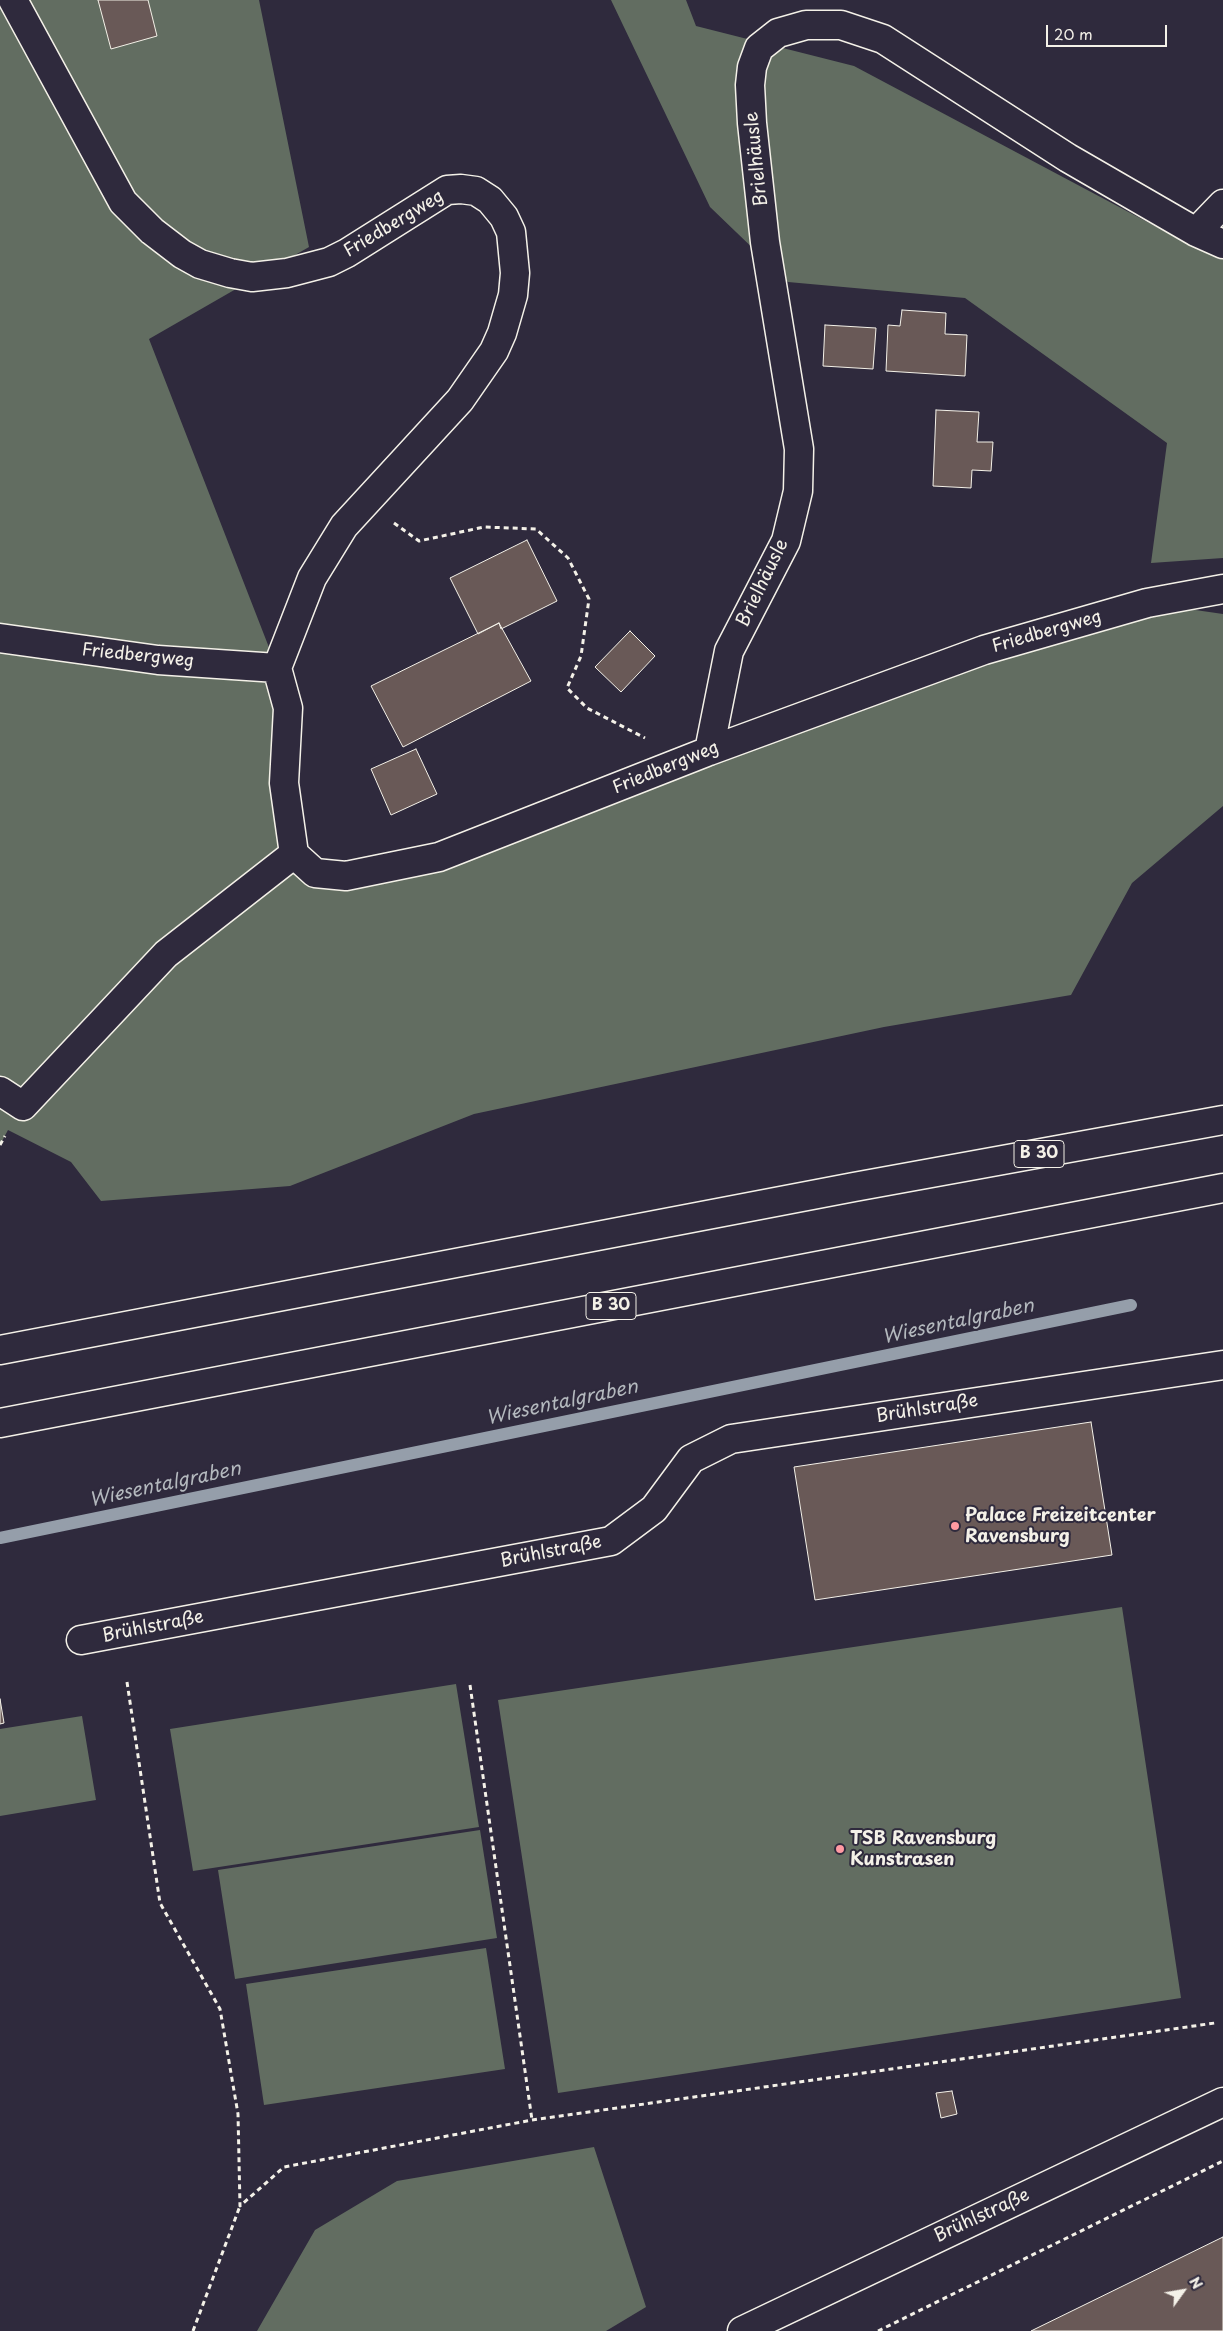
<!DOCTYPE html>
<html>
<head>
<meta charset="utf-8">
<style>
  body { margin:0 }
  #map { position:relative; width:1223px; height:2331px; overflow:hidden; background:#2f2a3d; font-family:"Playpen Sans",sans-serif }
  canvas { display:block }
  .north { position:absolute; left:1158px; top:2266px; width:50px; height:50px; -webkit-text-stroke:4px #2f2a3d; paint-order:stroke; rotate:58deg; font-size:14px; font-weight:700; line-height:20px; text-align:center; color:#f4f1e8 }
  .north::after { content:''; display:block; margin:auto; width:18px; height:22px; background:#f4f1e8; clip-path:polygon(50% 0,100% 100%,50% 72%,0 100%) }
  .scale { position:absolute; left:1046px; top:25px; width:121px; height:22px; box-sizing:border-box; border:2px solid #f4f1e8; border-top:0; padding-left:6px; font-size:15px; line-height:18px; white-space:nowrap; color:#f4f1e8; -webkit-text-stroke:4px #2f2a3d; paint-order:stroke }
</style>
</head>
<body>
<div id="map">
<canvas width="1223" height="2331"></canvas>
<div class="north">N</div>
<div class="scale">20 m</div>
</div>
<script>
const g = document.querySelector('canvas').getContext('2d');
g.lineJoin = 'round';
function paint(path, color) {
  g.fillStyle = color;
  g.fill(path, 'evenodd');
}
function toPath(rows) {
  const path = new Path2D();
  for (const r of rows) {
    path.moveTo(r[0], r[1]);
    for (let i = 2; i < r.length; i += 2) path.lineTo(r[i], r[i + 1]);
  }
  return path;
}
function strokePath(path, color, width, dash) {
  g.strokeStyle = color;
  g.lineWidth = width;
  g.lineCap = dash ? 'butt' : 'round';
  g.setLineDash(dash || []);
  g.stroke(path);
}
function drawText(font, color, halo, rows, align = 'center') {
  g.font = font + ' "Playpen Sans",sans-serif';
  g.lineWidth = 4;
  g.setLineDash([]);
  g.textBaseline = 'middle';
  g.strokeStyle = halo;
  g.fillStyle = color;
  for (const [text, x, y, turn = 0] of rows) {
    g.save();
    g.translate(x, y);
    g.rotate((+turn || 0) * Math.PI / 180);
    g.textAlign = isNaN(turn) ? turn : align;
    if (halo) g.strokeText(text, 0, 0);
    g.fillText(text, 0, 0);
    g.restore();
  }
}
const green = toPath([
  [0,0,259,0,309,247,149,339,277,668,294,854,346,876,1147,603,1223,614,1223,806,1132,883,1071,995,884,1027,474,1114,290,1186,101,1201,71,1162,8,1130,0,1145],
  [611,0,686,0,696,26,854,66,1202,251,1223,226,1223,558,1151,563,1167,443,965,298,788,282,710,207],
  [1122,1607,1181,1998,558,2093,498,1700],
  [456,1684,479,1827,193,1871,170,1729],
  [82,1716,96,1800,0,1816,0,1729],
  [480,1830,497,1938,235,1979,218,1870],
  [486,1948,505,2069,264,2105,246,1984],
  [594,2147,646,2307,606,2331,257,2331,315,2230,397,2181]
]);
const stream = toPath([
  [0,1538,1131,1305]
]);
const building = toPath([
  [98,0,148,0,157,36,111,49,98,0],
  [902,310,946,313,945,334,967,335,965,376,886,371,888,325,900,326,902,310],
  [825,325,876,328,873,369,823,366,825,325],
  [936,410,979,412,977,442,993,442,991,471,972,470,971,488,933,486,936,410],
  [527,540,557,601,501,629,499,623,478,634,450,578,527,540],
  [499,623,531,681,403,747,371,686,499,623],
  [630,631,655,656,621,692,595,667,630,631],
  [416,749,437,794,391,815,371,769,416,749],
  [1091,1422,1112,1555,815,1600,794,1467,1091,1422],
  [0,1699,4,1723,0,1724,0,1699],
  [952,2091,957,2114,941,2118,936,2093,952,2091],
  [1223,2237,1223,2331,1031,2331,1223,2237]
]);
const path = toPath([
  [394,523,419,541,484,527,536,529,568,558,589,599,581,656,567,688,587,708,645,738],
  [0,1145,5,1136],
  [127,1682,160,1903,220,2009,238,2114,240,2206,284,2167,532,2120,1215,2023],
  [470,1685,532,2120],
  [193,2331,240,2206],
  [878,2331,1223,2161]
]);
const minor = toPath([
  [13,0,123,202,152,231,182,254,200,264,230,273,252,277,287,273,329,262,347,253,447,190,461,189,476,191,490,200,504,217,511,232,515,273,513,295,502,333,494,351,460,400,344,526,312,578,277,668],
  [1196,232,1223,204],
  [0,638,158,660,277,668,288,708,284,783,294,854,315,873,346,876,439,857,709,751,984,650,1147,603,1223,589],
  [709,751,729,651,786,541,798,491,799,449,765,242,752,123,750,85,752,67,759,48,778,33,806,25,841,25,883,39,1068,158,1196,232,1223,244],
  [0,1091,23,1106,166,954,294,854],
  [81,1640,611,1541,654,1509,691,1459,731,1439,1223,1365],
  [742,2331,1223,2102]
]);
const highway = toPath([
  [0,1350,854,1187,1223,1120],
  [0,1423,1223,1188]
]);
const markers = [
  [955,1526,5,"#ff9aa2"],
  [840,1849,5,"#ff9aa2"]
];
const shields = [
  [1039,1154,50],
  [611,1306,50]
];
const shieldNames = [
  ["B 30",1039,1154],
  ["B 30",611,1306]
];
const streetNames = [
  ["Brielhäusle",757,159,-96],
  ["Friedbergweg",394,224,-31],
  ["Brielhäusle",763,583,-64],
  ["Friedbergweg",1047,632,-16],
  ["Friedbergweg",138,656,6],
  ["Friedbergweg",666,768,-22],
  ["Brühlstraße",927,1409,-9],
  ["Brühlstraße",551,1552,-11],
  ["Brühlstraße",153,1627,-11],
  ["Brühlstraße",982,2216,-25]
];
const poiNames = [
  ["Palace Freizeitcenter",965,1516],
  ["Ravensburg",965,1537],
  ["TSB Ravensburg",850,1839],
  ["Kunstrasen",850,1860]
];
const waterNames = [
  ["Wiesentalgraben",958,1322,-12],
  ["Wiesentalgraben",562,1403,-12],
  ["Wiesentalgraben",165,1485,-12]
];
paint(green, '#626d61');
strokePath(stream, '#959eaa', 12);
paint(building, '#695957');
strokePath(building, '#f4f1e8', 1);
strokePath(minor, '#f4f1e8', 31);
strokePath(highway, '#f4f1e8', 31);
strokePath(path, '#f4f1e8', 3, [5, 4]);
strokePath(minor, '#2f2a3d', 28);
strokePath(highway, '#2f2a3d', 28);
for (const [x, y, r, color] of markers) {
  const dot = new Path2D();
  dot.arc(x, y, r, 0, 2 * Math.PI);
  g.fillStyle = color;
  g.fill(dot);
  strokePath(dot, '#2f2a3d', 2);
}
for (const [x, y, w] of shields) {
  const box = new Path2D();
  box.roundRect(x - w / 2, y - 13.5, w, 27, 4);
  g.fillStyle = '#2f2a3d';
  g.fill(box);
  strokePath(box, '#f4f1e8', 1);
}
drawText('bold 16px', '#f4f1e8', null, shieldNames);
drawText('18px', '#f4f1e8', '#2f2a3d', streetNames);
drawText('bold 18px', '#f4f1e8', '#2f2a3d', poiNames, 'left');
drawText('italic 19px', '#b4b9be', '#2f2a3d', waterNames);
</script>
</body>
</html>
